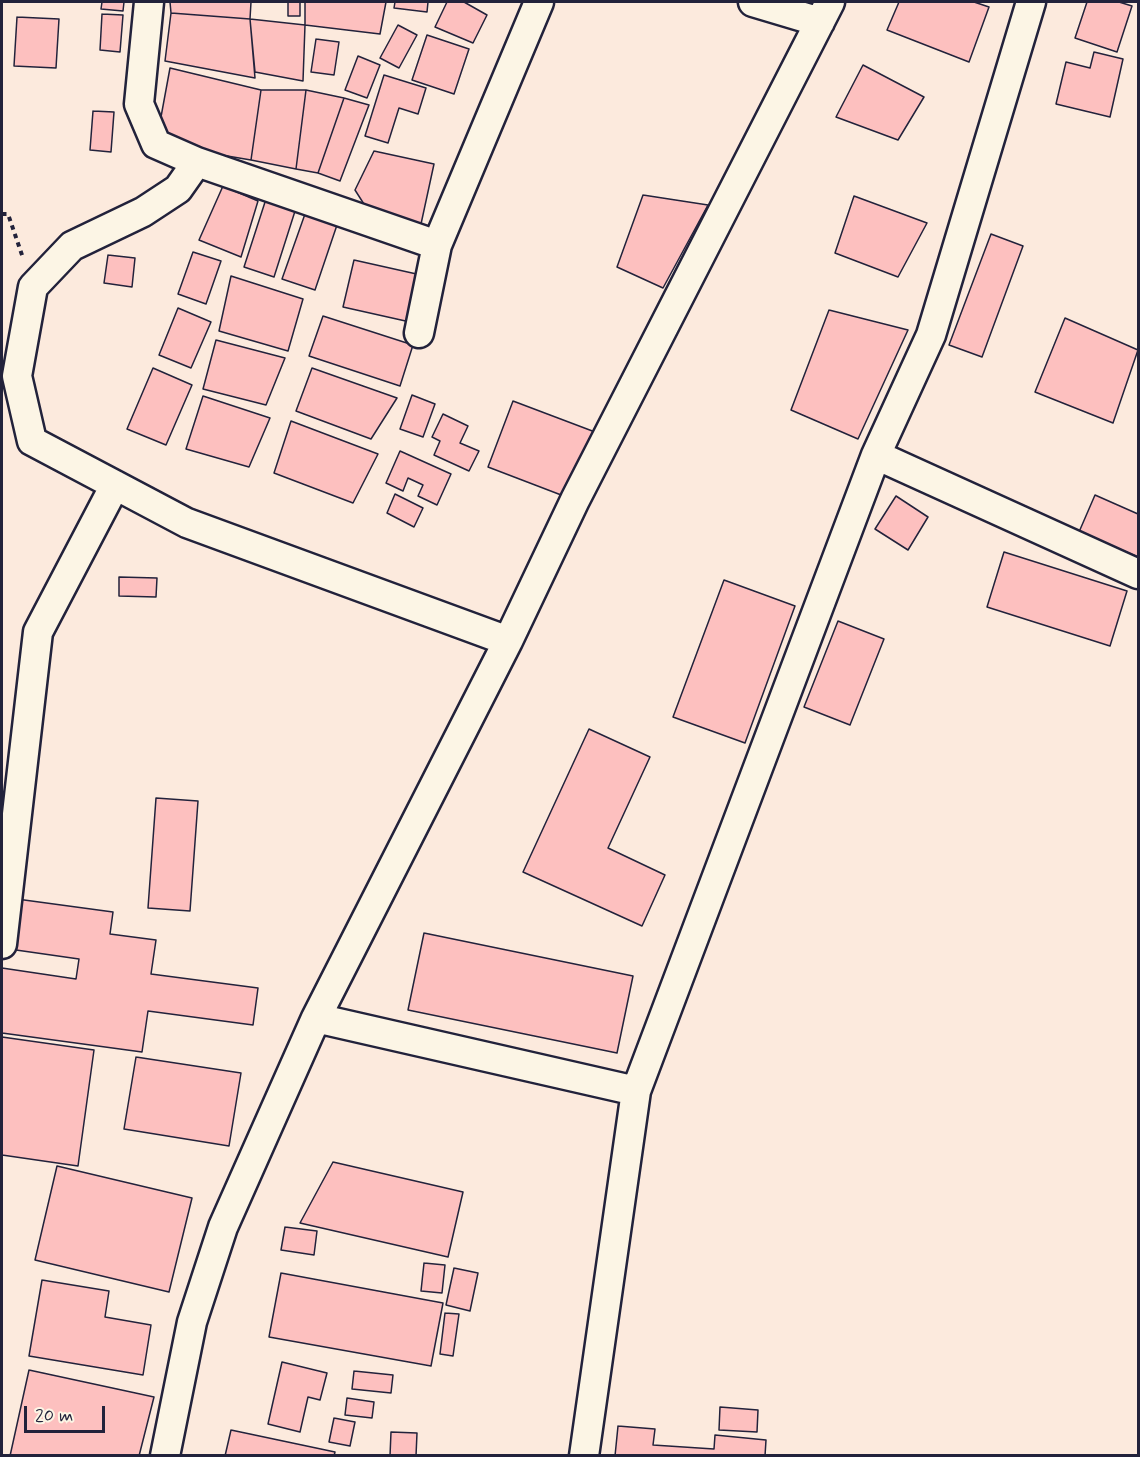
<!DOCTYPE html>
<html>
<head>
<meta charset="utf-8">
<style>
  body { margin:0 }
  #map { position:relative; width:1140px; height:1457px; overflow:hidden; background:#fceadd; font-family:Mynerve,sans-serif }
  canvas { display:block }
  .frame { position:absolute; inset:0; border:3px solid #22223b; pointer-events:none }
  .scale { position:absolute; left:24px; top:1406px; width:81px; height:27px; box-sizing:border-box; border:3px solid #22223b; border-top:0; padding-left:8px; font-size:18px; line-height:21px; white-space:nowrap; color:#22223b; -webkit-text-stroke:4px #fcf5e5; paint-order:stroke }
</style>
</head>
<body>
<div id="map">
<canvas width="1140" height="1457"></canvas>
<div class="frame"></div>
<div class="scale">20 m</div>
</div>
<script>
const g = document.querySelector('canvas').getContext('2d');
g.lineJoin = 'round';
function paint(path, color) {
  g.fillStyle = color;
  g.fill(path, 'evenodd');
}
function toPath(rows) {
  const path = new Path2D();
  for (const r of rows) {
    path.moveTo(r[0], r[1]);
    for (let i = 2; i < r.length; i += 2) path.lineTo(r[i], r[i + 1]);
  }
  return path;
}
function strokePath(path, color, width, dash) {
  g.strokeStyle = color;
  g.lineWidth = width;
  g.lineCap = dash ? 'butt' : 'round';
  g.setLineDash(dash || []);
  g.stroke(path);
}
const building = toPath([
  [102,2,124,2,123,11,101,9,102,2],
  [170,2,251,2,250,19,171,13,170,2],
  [288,2,300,2,300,16,288,16,288,2],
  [305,2,386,2,380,34,305,25,305,2],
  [395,2,428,2,427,12,394,8,395,2],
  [447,2,464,2,487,15,473,43,435,27,447,2],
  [899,2,974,2,989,7,969,62,887,30,899,2],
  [1087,2,1119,2,1132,6,1117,52,1075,38,1087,2],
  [171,13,250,19,255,78,165,61,171,13],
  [102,14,123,15,120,52,100,50,102,14],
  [17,17,59,19,56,68,14,66,17,17],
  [250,19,305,25,303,81,255,72,250,19],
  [398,25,417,35,399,68,380,58,398,25],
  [427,35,469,49,454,94,412,80,427,35],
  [316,39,339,42,334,75,311,72,316,39],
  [1094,52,1123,59,1110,117,1056,104,1066,62,1090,68,1094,52],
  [358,56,380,65,367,98,345,90,358,56],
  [863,65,924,97,898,140,836,117,863,65],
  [170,68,261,90,251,160,156,144,170,68],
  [384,75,426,88,418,114,399,108,388,143,365,136,384,75],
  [261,90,306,90,296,169,251,160,261,90],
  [306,90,344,98,318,173,296,169,306,90],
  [344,98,369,105,340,181,318,173,344,98],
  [93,111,114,112,111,152,90,150,93,111],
  [374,151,434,164,421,224,369,212,355,190,374,151],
  [223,186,258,201,241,257,199,240,223,186],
  [643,195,708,205,663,288,617,267,643,195],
  [854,196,927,223,898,277,835,253,854,196],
  [266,199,296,208,274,277,244,267,266,199],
  [305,214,337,225,315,290,282,279,305,214],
  [991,234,1023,246,982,357,949,345,991,234],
  [193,252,221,261,206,304,178,294,193,252],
  [108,255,135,258,132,287,104,283,108,255],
  [354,260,421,275,410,322,343,307,354,260],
  [231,276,303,299,288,351,219,331,231,276],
  [178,308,211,322,191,368,159,355,178,308],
  [829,310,908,330,858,439,791,410,829,310],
  [323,316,413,345,400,386,309,356,323,316],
  [1065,318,1138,350,1113,423,1035,392,1065,318],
  [216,340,285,358,266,405,203,389,216,340],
  [153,368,192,385,166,445,127,429,153,368],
  [312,368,397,398,371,439,296,411,312,368],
  [412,395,435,404,423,437,400,429,412,395],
  [203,396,270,418,249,467,186,449,203,396],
  [513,401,595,432,569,498,488,467,513,401],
  [443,414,468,426,460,443,479,451,469,471,434,455,440,441,432,437,443,414],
  [291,421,378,454,353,503,274,473,291,421],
  [400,451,451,474,437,505,418,496,423,485,408,478,403,491,386,483,400,451],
  [395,494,423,508,414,527,387,513,395,494],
  [1095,495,1138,514,1138,557,1079,532,1095,495],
  [896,496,928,517,908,550,875,529,896,496],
  [1004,552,1127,591,1110,646,987,607,1004,552],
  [119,577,157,578,156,597,119,596,119,577],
  [724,580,795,606,745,743,673,717,724,580],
  [838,621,884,639,850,725,804,707,838,621],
  [589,729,650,757,608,848,665,875,642,926,523,872,589,729],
  [156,798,198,801,190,911,148,908,156,798],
  [2,897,113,912,110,934,156,940,151,974,258,988,253,1025,148,1011,142,1052,2,1033,2,968,76,979,79,959,2,948,2,897],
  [424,933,633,976,617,1053,408,1010,424,933],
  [2,1037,94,1050,78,1166,2,1155,2,1037],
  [136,1057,241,1073,229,1146,124,1129,136,1057],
  [333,1162,463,1192,448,1257,300,1223,333,1162],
  [57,1166,192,1198,169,1292,35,1260,57,1166],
  [285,1227,317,1231,314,1255,281,1250,285,1227],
  [424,1263,445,1265,442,1293,421,1291,424,1263],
  [454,1268,478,1273,470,1311,446,1305,454,1268],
  [281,1273,443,1303,431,1366,269,1337,281,1273],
  [42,1280,109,1291,105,1317,151,1325,143,1375,29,1356,42,1280],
  [445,1313,459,1314,453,1356,440,1354,445,1313],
  [282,1362,327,1373,320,1400,308,1397,300,1432,268,1424,282,1362],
  [29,1370,154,1397,139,1456,10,1456,29,1370],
  [354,1371,393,1375,391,1393,352,1389,354,1371],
  [347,1398,374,1402,372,1418,345,1415,347,1398],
  [720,1407,758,1410,757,1432,719,1430,720,1407],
  [334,1418,355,1422,350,1446,329,1442,334,1418],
  [618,1426,655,1429,653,1445,714,1449,715,1435,766,1440,765,1456,615,1456,618,1426],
  [231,1430,335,1452,334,1456,225,1456,231,1430],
  [391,1432,417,1433,416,1456,390,1456,391,1432]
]);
const path = toPath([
  [2,214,8,214,23,258]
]);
const minor = toPath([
  [149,2,139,104,156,144,197,162],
  [753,2,820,22],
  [437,245,197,162,178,189,143,212,72,246,33,287,17,376,32,441,187,523,508,641],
  [419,333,437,245,539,2],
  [876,455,1138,574],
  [2,944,38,632,115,485],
  [316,1018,636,1091],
  [165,1456,192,1322,223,1227,316,1018,508,641,575,500,830,2],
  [584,1456,636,1091,876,455,931,335,1031,2]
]);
paint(building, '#fdc0bf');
strokePath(building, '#22223b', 1.5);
strokePath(minor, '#22223b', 33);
strokePath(path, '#22223b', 4, [4.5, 4.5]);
strokePath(minor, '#fcf5e5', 28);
</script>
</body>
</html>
